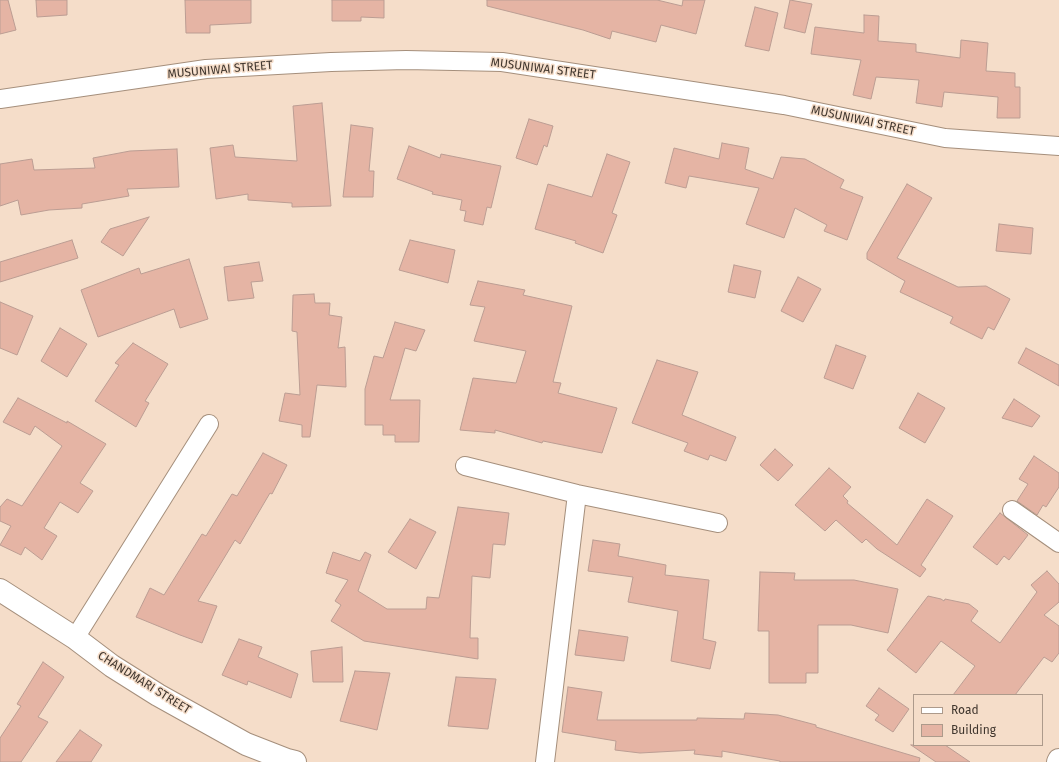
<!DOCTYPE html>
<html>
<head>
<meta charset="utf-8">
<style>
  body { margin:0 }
  #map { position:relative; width:1059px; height:762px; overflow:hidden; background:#f5ddc9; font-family:"Fira Sans",sans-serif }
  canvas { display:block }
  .legend { position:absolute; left:913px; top:694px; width:130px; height:52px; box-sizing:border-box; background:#f5ddc9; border:1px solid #ad9a8b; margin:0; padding:5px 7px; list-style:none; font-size:12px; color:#40362e }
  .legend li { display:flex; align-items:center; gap:8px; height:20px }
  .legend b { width:20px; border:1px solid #ad9a8b }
</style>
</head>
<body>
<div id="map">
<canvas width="1059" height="762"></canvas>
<ul class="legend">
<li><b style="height:5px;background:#fff"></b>Road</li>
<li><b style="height:11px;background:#e5b4a4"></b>Building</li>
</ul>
</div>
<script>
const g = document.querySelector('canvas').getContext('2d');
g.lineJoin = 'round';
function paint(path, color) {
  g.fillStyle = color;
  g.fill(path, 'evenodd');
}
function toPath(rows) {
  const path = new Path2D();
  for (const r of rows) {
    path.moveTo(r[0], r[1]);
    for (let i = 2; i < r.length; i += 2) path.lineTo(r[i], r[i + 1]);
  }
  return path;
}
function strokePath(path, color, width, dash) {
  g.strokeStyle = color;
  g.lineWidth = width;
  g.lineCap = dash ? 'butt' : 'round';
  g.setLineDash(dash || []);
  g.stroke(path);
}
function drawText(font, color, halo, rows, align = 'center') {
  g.font = font + ' "Fira Sans",sans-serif';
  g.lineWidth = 3;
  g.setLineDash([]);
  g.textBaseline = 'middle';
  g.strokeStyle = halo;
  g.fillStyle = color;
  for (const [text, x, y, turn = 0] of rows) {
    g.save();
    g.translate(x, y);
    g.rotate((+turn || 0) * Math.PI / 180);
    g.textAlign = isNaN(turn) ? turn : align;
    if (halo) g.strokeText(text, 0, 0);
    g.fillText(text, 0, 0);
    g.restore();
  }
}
const building = toPath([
  [0,0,8,0,16,30,0,34,0,0],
  [36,0,67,0,67,15,37,17,36,0],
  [185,0,251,0,251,23,210,25,210,33,186,33,185,0],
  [332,0,384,0,384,18,361,17,361,21,332,21,332,0],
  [487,0,657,0,682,6,683,0,705,0,696,34,661,25,656,42,612,31,610,39,583,30,487,6,487,0],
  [790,0,812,4,805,33,784,28,790,0],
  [755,7,778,13,769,51,745,46,755,7],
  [864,15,879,16,878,41,916,44,916,52,960,58,961,40,988,43,986,71,1015,73,1015,87,1020,87,1020,118,997,118,998,97,944,92,942,107,916,103,919,80,876,77,871,99,853,95,861,60,811,54,815,27,864,33,864,15],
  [322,103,331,206,292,207,292,203,248,200,248,194,216,199,210,148,233,145,235,157,297,161,293,106,322,103],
  [529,119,553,126,547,147,544,145,537,165,516,158,529,119],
  [351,125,373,128,369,171,374,171,373,197,343,197,351,125],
  [722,143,749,148,745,169,773,179,781,157,805,159,844,180,840,188,863,197,847,240,824,231,827,225,795,208,784,238,746,224,759,188,689,176,686,188,665,183,674,148,719,159,722,143],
  [409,146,440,158,441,154,501,166,491,208,487,207,483,225,464,221,466,211,460,210,462,200,432,194,433,192,397,179,409,146],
  [177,149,179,187,127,189,129,196,82,204,82,208,49,210,21,215,18,200,0,206,0,164,32,159,34,170,95,168,93,158,130,151,177,149],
  [607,154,630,162,612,213,617,215,603,253,575,243,576,241,535,229,548,184,592,197,607,154],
  [907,184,932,198,897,258,958,287,986,286,1010,299,994,330,988,327,982,339,950,323,953,317,900,292,905,281,867,259,867,253,907,184],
  [149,217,123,256,101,242,110,229,149,217],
  [999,224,1033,228,1031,254,996,251,999,224],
  [72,240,78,258,0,282,0,262,72,240],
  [410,240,455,250,448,283,399,270,410,240],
  [189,259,208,319,180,328,174,309,98,337,81,290,139,268,141,274,189,259],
  [259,262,263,281,251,282,254,298,228,301,224,267,259,262],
  [734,265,761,271,755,298,728,292,734,265],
  [798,277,821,289,803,322,781,311,798,277],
  [478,281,525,290,523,295,572,306,553,382,561,383,558,393,617,408,602,453,543,441,542,443,495,430,495,433,460,430,473,378,516,383,526,351,474,341,485,307,470,305,478,281],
  [314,294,315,303,330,303,329,315,342,317,338,348,345,347,346,387,317,385,310,437,302,437,302,425,279,421,285,393,300,395,297,332,292,331,293,295,314,294],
  [0,302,33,316,17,355,0,348,0,302],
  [395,322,425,330,416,351,405,348,390,400,420,400,419,442,395,442,395,435,383,435,383,425,365,425,365,389,374,356,383,358,395,322],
  [60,328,87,344,67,377,41,361,60,328],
  [133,343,168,364,145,401,149,403,136,427,95,401,119,365,115,363,133,343],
  [836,345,866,356,853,389,824,378,836,345],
  [1026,348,1059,365,1059,386,1018,363,1026,348],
  [657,360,698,372,682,415,736,437,726,461,710,455,708,460,684,451,688,443,632,423,657,360],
  [918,393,945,408,925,443,899,428,918,393],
  [18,398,67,423,67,421,106,444,80,483,93,491,78,513,60,502,44,528,57,536,42,560,25,547,21,555,0,545,11,526,0,521,0,507,7,499,22,506,62,446,35,426,30,435,3,422,18,398],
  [1014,399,1040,416,1032,427,1002,418,1014,399],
  [775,449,793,465,778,481,760,465,775,449],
  [263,453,287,465,272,494,270,493,240,544,235,540,198,601,217,606,202,643,180,635,136,617,150,588,164,595,202,534,206,536,232,494,237,496,263,453],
  [1034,456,1059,473,1059,487,1046,507,1043,505,1037,515,1017,501,1028,484,1019,479,1034,456],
  [829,468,851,487,843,496,848,501,847,503,897,545,927,499,953,516,921,565,926,569,920,577,877,549,866,539,862,543,836,520,825,531,795,505,829,468],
  [458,507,509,513,505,545,493,544,490,578,472,576,470,638,478,638,478,659,364,641,331,621,341,605,335,601,348,580,326,573,333,552,360,561,365,552,371,555,358,591,387,609,426,609,427,597,439,598,458,507],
  [1000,513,1028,535,1009,560,1004,556,997,565,973,547,1000,513],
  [410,519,436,532,416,569,388,552,410,519],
  [593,540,620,544,618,556,666,565,665,575,709,580,703,639,716,642,710,669,671,661,678,611,628,602,633,577,588,571,593,540],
  [1047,571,1059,584,1059,602,1044,615,1059,626,1059,653,1052,662,1044,657,1015,695,953,695,975,666,941,641,916,673,887,650,928,596,941,599,944,601,945,599,969,604,978,611,971,621,1000,643,1037,592,1031,585,1047,571],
  [760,572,795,573,794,580,854,580,898,589,888,633,851,625,818,625,818,673,806,673,806,683,769,683,769,631,758,631,760,572],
  [579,630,628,637,624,661,575,655,579,630],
  [239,639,262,647,258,657,298,674,291,698,248,681,247,685,222,675,239,639],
  [342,647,343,682,313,682,311,651,342,647],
  [43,662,64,677,38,717,48,722,21,762,0,762,0,738,21,706,17,704,43,662],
  [355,671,390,673,377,730,340,721,355,671],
  [456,677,496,679,488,729,448,726,456,677],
  [568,687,602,692,597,720,697,720,697,718,744,719,745,713,778,715,816,725,816,727,920,758,919,762,780,762,780,761,722,751,722,757,694,754,695,750,640,753,615,750,616,741,562,732,568,687],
  [879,688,909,709,893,732,875,720,879,715,866,706,879,688],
  [80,730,102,745,91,762,56,762,80,730],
  [911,745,945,745,970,762,936,762,911,745]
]);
const minor = toPath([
  [0,99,206,69,331,62,406,60,502,62,784,105,945,138,1059,146],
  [465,466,577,494,718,523],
  [1012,510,1059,543],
  [75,638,209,424],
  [545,762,577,494]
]);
const tertiary = toPath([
  [0,590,75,638,112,666,158,695,246,744,287,760,295,762]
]);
const secondary = toPath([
  [1058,762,1059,760]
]);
const streetNames = [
  ["MUSUNIWAI STREET",543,69,7],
  ["MUSUNIWAI STREET",220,70,-5],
  ["MUSUNIWAI STREET",863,121,12],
  ["CHANDMARI STREET",144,683,32]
];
paint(building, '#e5b4a4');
strokePath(building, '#bb9d93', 1);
strokePath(minor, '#a58f7c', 20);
strokePath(tertiary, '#a58f7c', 24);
strokePath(secondary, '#a58f7c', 24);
strokePath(minor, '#fff', 18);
strokePath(tertiary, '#fff', 22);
strokePath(secondary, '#fff', 22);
drawText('12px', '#40362e', '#f5ddc9', streetNames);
</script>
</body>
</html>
